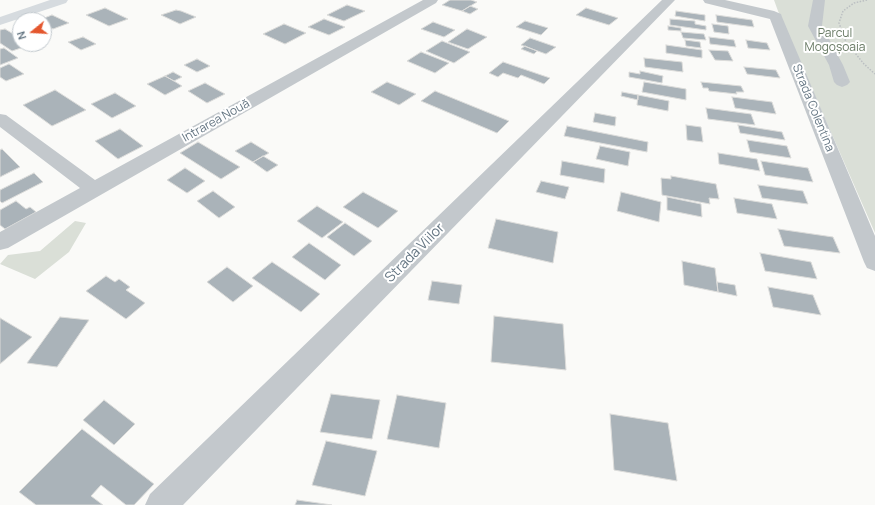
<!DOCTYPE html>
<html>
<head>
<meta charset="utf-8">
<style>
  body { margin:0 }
  #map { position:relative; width:875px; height:505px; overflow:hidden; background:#fafaf8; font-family:Manrope,sans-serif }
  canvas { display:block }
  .north { position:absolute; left:12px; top:12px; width:40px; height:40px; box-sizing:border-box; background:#fff; border:1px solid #c1c8cd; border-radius:50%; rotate:252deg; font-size:11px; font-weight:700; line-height:16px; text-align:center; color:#657683 }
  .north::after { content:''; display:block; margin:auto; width:14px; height:18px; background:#e4572e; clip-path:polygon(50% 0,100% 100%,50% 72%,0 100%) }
</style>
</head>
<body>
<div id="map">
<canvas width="875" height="505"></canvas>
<div class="north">N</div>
</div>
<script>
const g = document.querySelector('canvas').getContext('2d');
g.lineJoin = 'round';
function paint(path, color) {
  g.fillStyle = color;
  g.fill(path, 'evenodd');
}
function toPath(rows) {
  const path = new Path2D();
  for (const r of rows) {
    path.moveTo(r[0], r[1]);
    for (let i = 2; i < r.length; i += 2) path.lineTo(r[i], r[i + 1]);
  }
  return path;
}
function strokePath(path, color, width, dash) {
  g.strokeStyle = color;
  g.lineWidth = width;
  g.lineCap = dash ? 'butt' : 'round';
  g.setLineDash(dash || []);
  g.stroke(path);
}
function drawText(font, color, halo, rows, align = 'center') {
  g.font = font + ' Manrope,sans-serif';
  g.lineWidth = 4;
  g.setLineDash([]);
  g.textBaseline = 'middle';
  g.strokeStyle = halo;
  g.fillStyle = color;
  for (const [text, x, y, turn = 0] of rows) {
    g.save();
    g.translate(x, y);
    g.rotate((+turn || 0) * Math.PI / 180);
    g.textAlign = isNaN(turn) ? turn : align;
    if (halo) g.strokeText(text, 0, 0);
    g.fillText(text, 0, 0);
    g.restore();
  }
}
const green = toPath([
  [774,0,875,0,875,233,778,11],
  [75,221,86,223,69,252,35,279,0,264,8,255,40,251]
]);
const building = toPath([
  [450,0,471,0,477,2,462,11,442,5,450,0],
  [347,5,365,11,344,21,327,15,347,5],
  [470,6,478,9,470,14,462,11,470,6],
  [105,8,128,19,109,26,86,15,105,8],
  [586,8,618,18,609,25,576,15,586,8],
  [176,10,181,11,196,17,180,24,161,15,176,10],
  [676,11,705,15,705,21,675,16,676,11],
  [52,15,69,23,53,29,47,26,44,27,44,20,39,20,52,15],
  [716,15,752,20,754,27,717,22,716,15],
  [324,19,345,27,329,35,308,27,324,19],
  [670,19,695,21,695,24,706,26,706,30,670,25,670,19],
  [525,21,548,28,541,35,516,27,525,21],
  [433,22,455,30,444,37,421,29,433,22],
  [284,24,306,33,285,44,263,34,284,24],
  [712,24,728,26,729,34,714,32,712,24],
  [668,26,681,28,681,31,668,30,668,26],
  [5,29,20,38,20,44,30,45,12,51,0,43,0,30,5,29],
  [467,29,487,37,468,49,448,42,467,29],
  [681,32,704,34,706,40,683,38,681,32],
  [83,37,96,44,81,50,68,42,83,37],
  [709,37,734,40,736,47,710,44,709,37],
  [530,38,556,47,546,54,521,45,530,38],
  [685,40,700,42,701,48,686,46,685,40],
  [746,40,767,43,770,50,748,48,746,40],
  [442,41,470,52,454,63,426,51,442,41],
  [666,45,702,50,702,58,666,53,666,45],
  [525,46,537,51,534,54,521,49,525,46],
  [4,48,18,58,0,65,0,49,4,48],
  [709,50,728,51,733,61,715,60,709,50],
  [421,52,449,63,435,73,407,61,421,52],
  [644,58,682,62,683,72,645,67,644,58],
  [197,59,210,66,197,72,184,65,197,59],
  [503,62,550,78,544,84,521,75,518,78,503,73,498,77,489,73,503,62],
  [9,64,24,74,6,81,0,77,0,68,9,64],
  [744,67,776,70,780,78,747,74,744,67],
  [640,71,663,76,662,83,629,77,629,72,640,74,640,71],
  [173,72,182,77,174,81,165,76,173,72],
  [165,76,174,81,182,86,165,95,147,84,165,76],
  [387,82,416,94,399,105,371,92,387,82],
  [644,82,686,89,686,100,642,92,644,82],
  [701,82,741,86,744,92,736,92,737,94,709,91,708,88,703,88,701,82],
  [205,83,225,94,207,103,188,91,205,83],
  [55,90,86,110,52,126,23,105,55,90],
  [435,91,509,121,497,133,421,101,435,91],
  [622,92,638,95,638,100,621,96,622,92],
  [115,93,136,106,112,118,91,104,115,93],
  [638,95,669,101,668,111,637,105,638,95],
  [732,97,772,102,776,114,735,108,732,97],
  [706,108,751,114,755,125,708,119,706,108],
  [595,113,616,117,615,126,593,122,595,113],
  [686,125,701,127,703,142,687,140,686,125],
  [738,125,782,132,785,140,740,133,738,125],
  [567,126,648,142,647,152,564,136,567,126],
  [120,129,143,146,118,159,95,141,120,129],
  [747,140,787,146,791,158,750,152,747,140],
  [198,142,240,167,221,179,180,153,198,142],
  [251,142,269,153,253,162,235,151,251,142],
  [600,146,630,152,628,166,596,159,600,146],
  [2,149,20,167,0,177,0,150,2,149],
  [718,153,757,159,760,171,719,164,718,153],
  [263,156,278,165,267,172,253,162,263,156],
  [562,161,605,169,604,183,560,175,562,161],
  [761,161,808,168,813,182,765,175,761,161],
  [185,168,205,181,187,193,167,180,185,168],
  [34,173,43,182,2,203,0,201,0,190,34,173],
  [671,176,716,184,719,199,709,198,710,204,662,195,661,178,671,179,671,176],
  [541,181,569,187,565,199,536,192,541,181],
  [758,185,803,191,808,204,762,198,758,185],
  [213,191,235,207,219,218,197,201,213,191],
  [363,192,398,211,378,228,343,207,363,192],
  [621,192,661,202,659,222,617,211,621,192],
  [667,197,701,204,702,217,667,210,667,197],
  [734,198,772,204,777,219,737,213,734,198],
  [16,201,26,209,30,207,36,212,5,229,0,225,0,210,16,201],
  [317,206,343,222,322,238,297,221,317,206],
  [496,219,558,232,553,263,488,248,496,219],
  [345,223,372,241,354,256,327,237,345,223],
  [778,229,833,237,840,253,784,246,778,229],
  [309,243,341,265,325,280,292,257,309,243],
  [760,253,811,262,817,279,765,271,760,253],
  [682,261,715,268,718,292,684,285,682,261],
  [272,262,320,294,301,312,252,278,272,262],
  [227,267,253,286,233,302,207,282,227,267],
  [106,276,115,282,119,279,130,287,126,290,145,303,126,319,86,291,106,276],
  [432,281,462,285,459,304,428,300,432,281],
  [717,282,735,285,737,296,718,292,717,282],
  [768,287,813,295,821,315,773,307,768,287],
  [494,316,563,324,566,370,491,362,494,316],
  [60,317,89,320,57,367,27,363,60,317],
  [0,318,32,337,0,364,0,318],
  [331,394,380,400,372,439,320,432,331,394],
  [397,395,446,403,439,448,387,439,397,395],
  [104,400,135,424,114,445,83,420,104,400],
  [610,414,668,423,677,481,614,470,610,414],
  [82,429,154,484,134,505,126,505,101,485,91,496,103,505,36,505,19,492,82,429],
  [326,441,377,451,365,496,312,485,326,441],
  [297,500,332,505,295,505,297,500]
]);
const path = toPath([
  [867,0,854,3,843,11,839,23,846,42,864,64,875,74]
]);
const minor = toPath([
  [423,0,438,0,436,3,8,248,0,250,0,232,80,188,0,127,0,114,6,115,95,180,423,0],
  [662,0,675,0,183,505,145,505,150,494,662,0],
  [703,0,725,0,774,11,781,14,782,17,875,236,875,271,867,268,864,262,770,19,705,3,703,0],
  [813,0,825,0,822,26,843,65,850,82,847,85,842,87,837,85,834,82,829,65,808,26,813,0]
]);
const major = toPath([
  [50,0,68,0,66,3,0,25,0,17,50,0]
]);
const farParknames = [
  ["Parcul",835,34],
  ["Mogoșoaia",835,48]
];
const farStreetnames = [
  ["Strada Colentina",813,108,68],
  ["Intrarea Nouă",216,121,-29]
];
const streetNames = [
  ["Strada Viilor",415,253,-45]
];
paint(green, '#dadfd7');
paint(building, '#aab3b9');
strokePath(building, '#dcdcda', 1);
strokePath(path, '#bbbfc2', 1.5, [1.5, 1.5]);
paint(minor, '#c3c8cc');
paint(major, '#d6dbdf');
drawText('12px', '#687a64', '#fff', farParknames);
drawText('12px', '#657683', '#fff', farStreetnames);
drawText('14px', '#657683', '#fff', streetNames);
</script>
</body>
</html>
